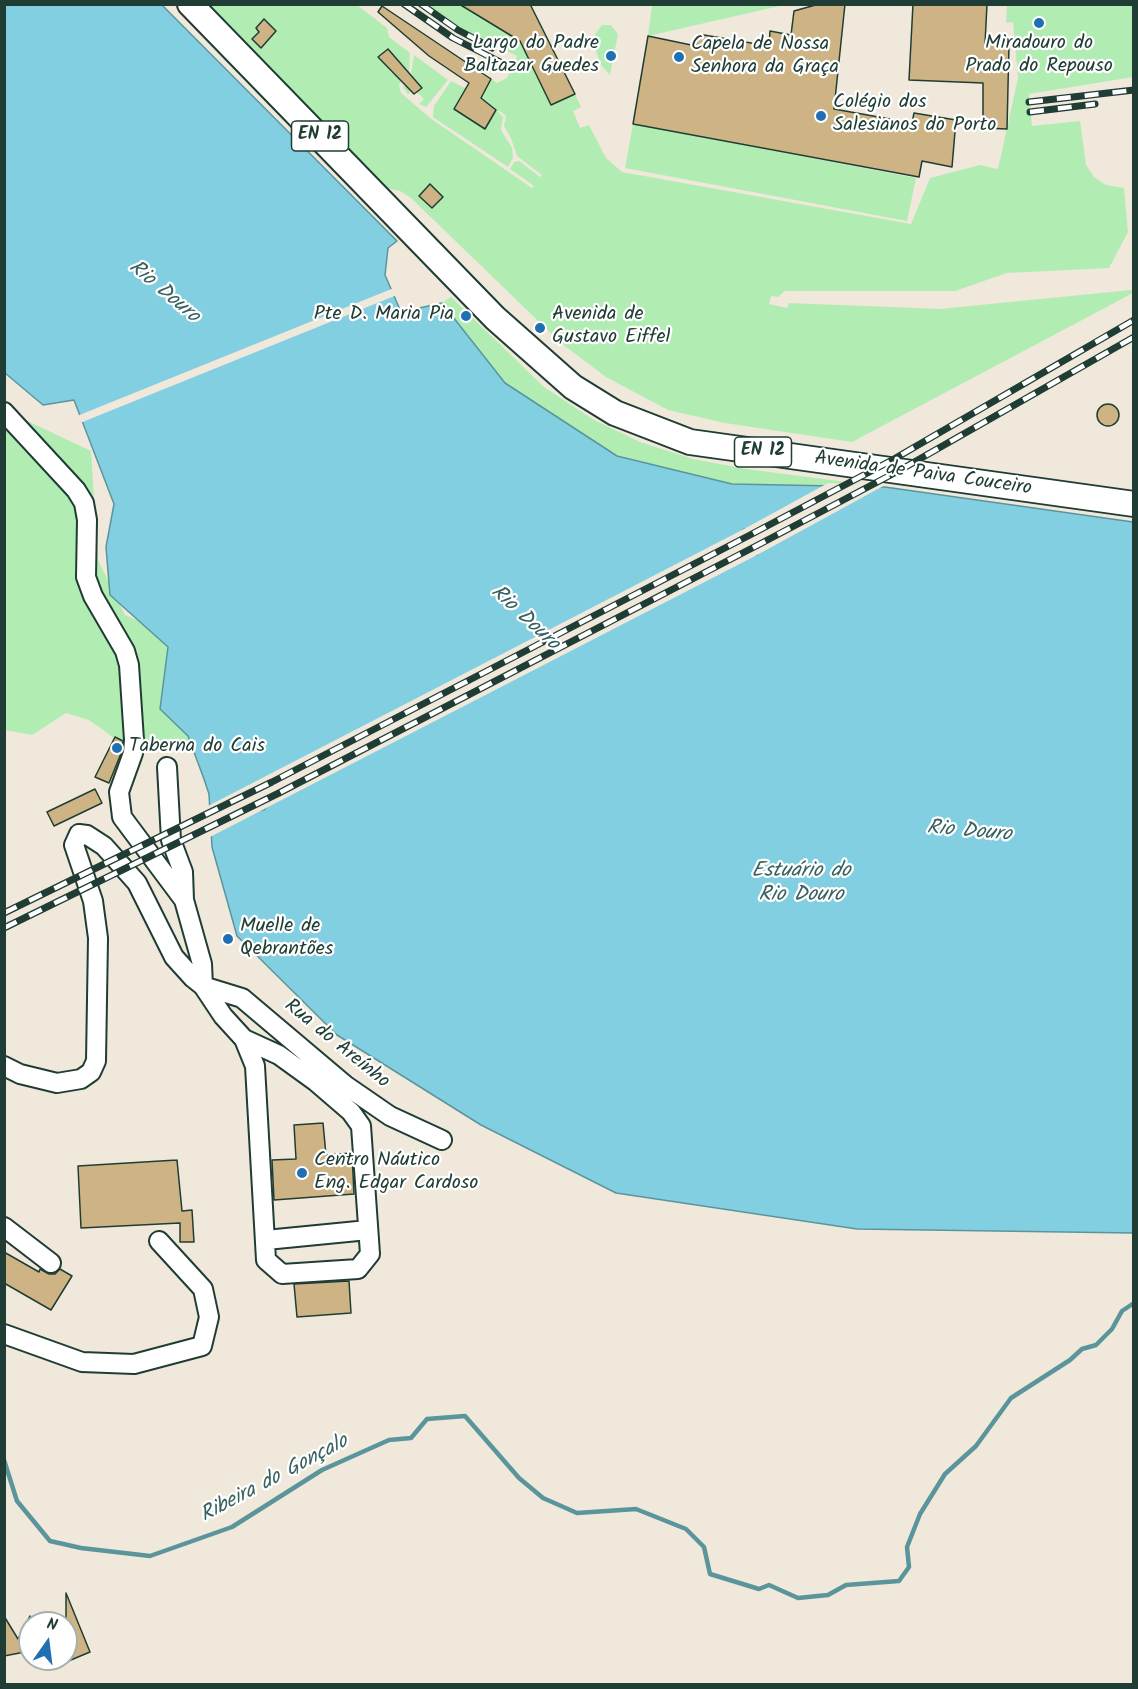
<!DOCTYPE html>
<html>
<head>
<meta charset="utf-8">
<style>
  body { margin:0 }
  #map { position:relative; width:1138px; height:1689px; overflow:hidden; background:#f0e8da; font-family:Kalam,sans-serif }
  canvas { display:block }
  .frame { position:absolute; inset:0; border:6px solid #1f3d34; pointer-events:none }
  .north { position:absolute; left:18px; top:1611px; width:60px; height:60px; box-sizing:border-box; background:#fff; border:2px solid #a5b1ae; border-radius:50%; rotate:14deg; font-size:16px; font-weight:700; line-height:24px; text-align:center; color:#1f3d34 }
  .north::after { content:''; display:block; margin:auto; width:21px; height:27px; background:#1f6fb2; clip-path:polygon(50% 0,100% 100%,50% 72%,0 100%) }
</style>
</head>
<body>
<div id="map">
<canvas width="1138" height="1689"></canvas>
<div class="frame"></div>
<div class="north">N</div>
</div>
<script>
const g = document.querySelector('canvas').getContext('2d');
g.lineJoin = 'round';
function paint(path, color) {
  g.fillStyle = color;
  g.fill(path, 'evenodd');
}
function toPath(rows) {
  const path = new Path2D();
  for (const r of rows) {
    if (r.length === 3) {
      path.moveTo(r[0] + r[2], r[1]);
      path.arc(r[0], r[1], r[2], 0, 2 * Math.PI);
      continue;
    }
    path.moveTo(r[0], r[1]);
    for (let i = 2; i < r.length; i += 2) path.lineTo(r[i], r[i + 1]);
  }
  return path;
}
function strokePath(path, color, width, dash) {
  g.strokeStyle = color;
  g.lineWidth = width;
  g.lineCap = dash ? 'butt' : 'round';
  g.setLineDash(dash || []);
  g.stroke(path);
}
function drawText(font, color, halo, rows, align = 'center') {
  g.font = font + ' Kalam,sans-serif';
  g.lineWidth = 4.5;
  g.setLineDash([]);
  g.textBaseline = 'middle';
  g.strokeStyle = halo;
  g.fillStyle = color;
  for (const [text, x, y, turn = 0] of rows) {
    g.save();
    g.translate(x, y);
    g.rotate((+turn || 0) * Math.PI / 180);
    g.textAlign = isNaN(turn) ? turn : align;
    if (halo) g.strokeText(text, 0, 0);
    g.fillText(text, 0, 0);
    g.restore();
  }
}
const green = toPath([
  [200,5,357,5,387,28,389,37,410,53,409,73,388,49,378,57,401,81,399,85,401,93,430,118,532,188,534,186,510,169,514,162,519,161,540,177,542,175,517,156,511,138,504,126,506,116,500,111,497,111,503,117,501,130,512,148,513,158,508,167,433,117,434,106,451,81,465,88,468,83,473,86,471,92,464,91,454,109,485,129,496,110,481,98,491,79,497,83,507,78,517,56,461,28,427,5,459,5,522,42,551,105,575,94,581,107,573,111,580,128,589,125,606,158,622,172,911,224,930,178,980,165,998,169,1018,78,1013,22,1006,23,1007,5,1133,5,1133,77,1029,94,1032,126,1080,121,1086,165,1094,177,1106,185,1124,188,1128,232,1109,268,1007,273,955,291,785,291,778,297,771,296,769,304,787,308,789,303,940,309,1131,290,1133,293,852,442,725,423,668,410,606,377,561,343,411,198,400,191,381,187],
  [652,5,784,5,648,36],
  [602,25,611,25,618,34,610,75,600,64,594,43,595,34],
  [414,55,448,80,426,107,419,104,424,99,414,89,408,94,403,87,411,74],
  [633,124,916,178,907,221,625,168],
  [451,297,544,387,594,420,640,442,693,459,746,469,885,487,732,484,617,456,505,383,442,303],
  [4,400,19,417,91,451,98,560,125,615,155,628,185,636,192,741,131,750,89,720,66,713,32,735,5,730]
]);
const water = toPath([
  [4,5,162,5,397,241,388,248,385,275,401,312,442,303,505,383,617,456,732,484,885,487,1133,522,1133,1233,857,1229,616,1193,481,1125,337,1035,237,936,212,847,209,794,204,779,188,736,160,709,168,647,110,595,106,547,114,504,74,400,43,405,5,373,4,5],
  [755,528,764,535,764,546,757,555,746,556,738,549,737,537,744,529,755,528],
  [261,784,270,791,271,802,264,810,253,811,244,804,243,793,250,785,261,784]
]);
const pier = toPath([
  [394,288,397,295,80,423,77,416],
  [828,483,887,484,757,555,208,838,206,807,744,529],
  [754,531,761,537,761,545,756,552,747,553,741,547,740,538,745,532],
  [260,787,267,792,268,801,262,808,254,808,247,803,246,794,252,788]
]);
const stream = toPath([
  [4,1460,17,1501,50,1541,81,1548,150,1556,232,1527,322,1470,389,1440,411,1438,427,1419,465,1416,519,1478,543,1498,577,1513,636,1509,686,1529,704,1547,710,1574,759,1589,769,1585,798,1598,828,1595,846,1585,899,1581,909,1567,907,1547,920,1514,945,1474,976,1446,1011,1398,1070,1360,1082,1349,1096,1345,1112,1329,1122,1311,1134,1303]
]);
const building = toPath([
  [459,4,530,4,575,94,551,105,520,41,459,4],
  [819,4,845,4,834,109,912,123,914,113,956,120,952,167,922,161,919,177,633,124,648,36,696,46,698,34,769,46,770,31,791,35,794,11,819,4],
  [913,4,987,4,985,44,1009,44,1007,129,983,128,983,83,909,80,913,4],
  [382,6,491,79,481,98,496,110,485,129,454,109,469,83,429,56,378,12,382,6],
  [264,19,276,31,261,48,252,39,259,32,256,28,264,19],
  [388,49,422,88,414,94,378,57,388,49],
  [430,184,443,197,432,208,419,196,430,184],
  [1108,415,11],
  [115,737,123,741,122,751,109,783,95,777,115,737],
  [95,789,102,803,54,826,47,812,95,789],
  [323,1123,326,1155,352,1153,354,1194,274,1200,272,1160,296,1159,294,1125,323,1123],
  [177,1160,182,1211,192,1210,194,1242,180,1242,180,1223,81,1228,78,1166,177,1160],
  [4,1252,39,1272,40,1269,49,1274,55,1274,60,1269,72,1276,51,1310,4,1283,4,1252],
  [349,1281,351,1313,297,1317,294,1284,349,1281],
  [66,1593,90,1652,66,1662,66,1593],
  [4,1616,18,1639,30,1616,30,1651,4,1656,4,1616]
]);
const minor = toPath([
  [4,412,76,490,84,503,87,520,86,577,93,596,125,651,129,665,134,740,133,753,119,792,122,817,184,900],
  [167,767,171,840,183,872,184,900,202,964,203,986,223,1016,244,1039,255,1066,266,1260,282,1274,358,1269,370,1254,361,1126,351,1112,315,1081,279,1055,244,1039],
  [4,1066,20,1074,57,1083,81,1079,91,1072,96,1061,98,938,93,901,74,845,79,834,87,835,104,846,137,883,174,957,193,978,203,986,242,998,345,1085,390,1116,442,1140],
  [4,1227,51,1263],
  [266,1240,368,1230],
  [4,1334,82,1362,134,1364,202,1346,209,1317,203,1289,159,1241]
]);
const major = toPath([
  [190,4,495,318,573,387,615,413,690,442,1134,504]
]);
const rail = toPath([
  [404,4,453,38,512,68],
  [421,4,458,30,492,48],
  [1029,102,1134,90],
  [1030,112,1095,104],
  [4,913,272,782,750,535,894,459,1134,320],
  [4,928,279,793,758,545,902,469,1134,337]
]);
const markers = [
  [1039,23,6,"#1f6fb2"],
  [611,56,6,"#1f6fb2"],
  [679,57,6,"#1f6fb2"],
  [821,116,6,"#1f6fb2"],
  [466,316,6,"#1f6fb2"],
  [540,328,6,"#1f6fb2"],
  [117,748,6,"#1f6fb2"],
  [228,939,6,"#1f6fb2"],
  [302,1173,6,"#1f6fb2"]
];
const shields = [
  [320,136,57],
  [763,452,57]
];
const shieldNames = [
  ["EN 12",320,136],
  ["EN 12",763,452]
];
const poiNames = [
  ["Largo do Padre",599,45,"right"],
  ["Baltazar Guedes",599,68,"right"],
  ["Miradouro do",1039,45,"center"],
  ["Prado do Repouso",1039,68,"center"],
  ["Capela de Nossa",691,46],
  ["Senhora da Graça",691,69],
  ["Colégio dos",833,104],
  ["Salesianos do Porto",833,127],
  ["Pte D. Maria Pia",454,316,"right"],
  ["Avenida de",552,316],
  ["Gustavo Eiffel",552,339],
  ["Taberna do Cais",129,748],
  ["Muelle de",240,928],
  ["Qebrantões",240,951],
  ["Centro Náutico",314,1162],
  ["Eng. Edgar Cardoso",314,1185]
];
const streetNames = [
  ["Avenida de Paiva Couceiro",923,475,8],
  ["Rua do Areínho",336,1045,39]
];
const waterNames = [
  ["Rio Douro",163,293,40],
  ["Rio Douro",524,619,43],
  ["Rio Douro",969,833,5],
  ["Estuário do",801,872],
  ["Rio Douro",801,896],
  ["Ribeira do Gonçalo",275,1480,-28]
];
paint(green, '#b1edb3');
paint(water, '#83cfe2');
strokePath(water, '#5b959c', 1.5);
paint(pier, '#f0e8da');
strokePath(stream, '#5b959c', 4.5);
paint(building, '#ceb484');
strokePath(building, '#1f3d34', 1.5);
strokePath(minor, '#1f3d34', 22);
strokePath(major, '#1f3d34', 28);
strokePath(minor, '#fff', 18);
strokePath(major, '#fff', 24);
strokePath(rail, '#1f3d34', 7);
strokePath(rail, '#fff', 4.5, [14]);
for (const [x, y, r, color] of markers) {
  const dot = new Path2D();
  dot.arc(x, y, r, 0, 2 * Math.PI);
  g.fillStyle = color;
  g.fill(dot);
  strokePath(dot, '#fff', 2);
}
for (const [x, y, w] of shields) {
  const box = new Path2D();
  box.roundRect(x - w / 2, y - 15, w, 30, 4.5);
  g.fillStyle = '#fff';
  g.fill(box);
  strokePath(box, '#1f3d34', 1.5);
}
drawText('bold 18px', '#1f3d34', null, shieldNames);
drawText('20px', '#1f3d34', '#fff', poiNames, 'left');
drawText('20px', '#1f3d34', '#fff', streetNames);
drawText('italic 21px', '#386260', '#fff', waterNames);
</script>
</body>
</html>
